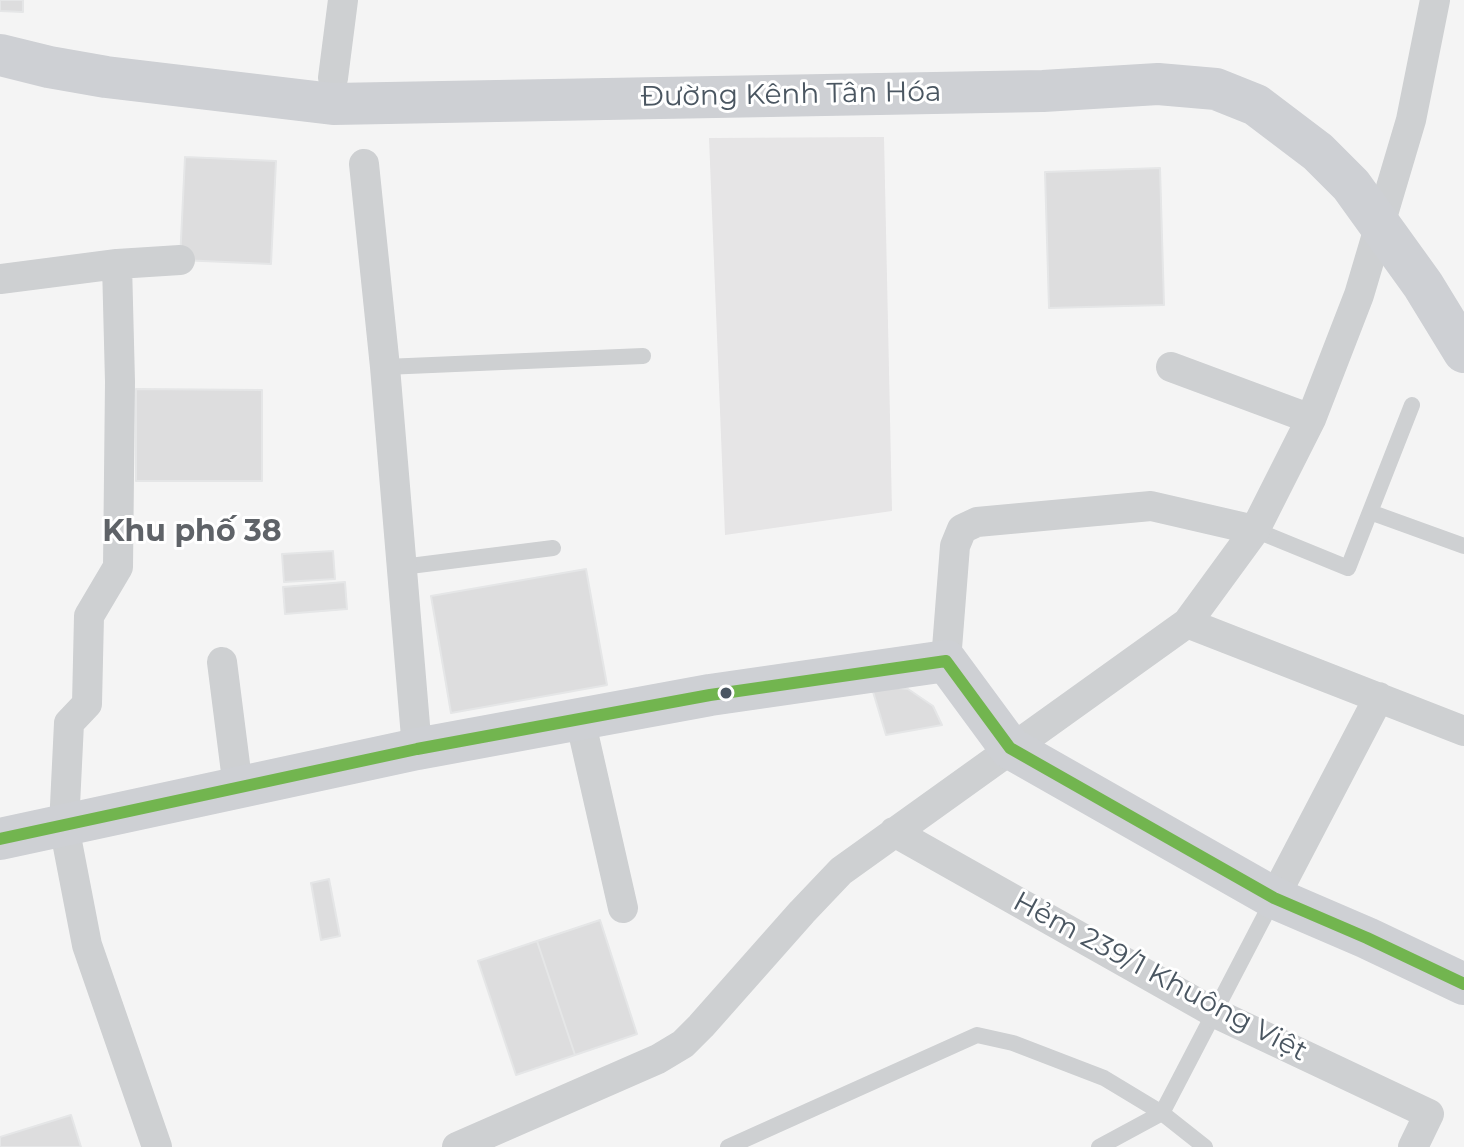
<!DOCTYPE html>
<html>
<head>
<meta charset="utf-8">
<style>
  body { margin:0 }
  canvas { display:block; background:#f4f4f4 }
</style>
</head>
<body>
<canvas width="1464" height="1147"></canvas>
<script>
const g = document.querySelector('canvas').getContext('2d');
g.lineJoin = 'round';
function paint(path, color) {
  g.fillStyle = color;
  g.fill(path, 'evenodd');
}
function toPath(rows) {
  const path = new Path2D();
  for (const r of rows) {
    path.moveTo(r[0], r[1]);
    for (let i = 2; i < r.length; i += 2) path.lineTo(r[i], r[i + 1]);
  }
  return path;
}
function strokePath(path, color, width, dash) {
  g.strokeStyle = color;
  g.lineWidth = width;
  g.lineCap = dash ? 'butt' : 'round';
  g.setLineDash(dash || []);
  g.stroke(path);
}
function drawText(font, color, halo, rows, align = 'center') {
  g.font = font + ' Montserrat,sans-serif';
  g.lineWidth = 6;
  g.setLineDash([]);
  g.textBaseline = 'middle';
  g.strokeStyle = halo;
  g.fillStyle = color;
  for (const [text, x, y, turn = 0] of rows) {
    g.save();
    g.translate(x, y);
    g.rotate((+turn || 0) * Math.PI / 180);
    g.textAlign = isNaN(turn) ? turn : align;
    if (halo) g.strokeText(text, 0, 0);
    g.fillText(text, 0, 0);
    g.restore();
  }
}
const education = toPath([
  [884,137,892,511,725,535,709,138]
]);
const building = toPath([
  [0,0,23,0,23,12,0,11,0,0],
  [185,157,276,161,271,264,180,260,185,157],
  [1160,168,1164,305,1049,308,1045,172,1160,168],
  [136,389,262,390,262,481,136,481,136,389],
  [333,551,335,579,284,582,282,554,333,551],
  [586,569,607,685,451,713,431,596,586,569],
  [345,582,347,609,285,614,283,587,345,582],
  [871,685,908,689,933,706,942,725,886,735,871,685],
  [329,879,340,936,321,940,311,883,329,879],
  [600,920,637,1034,575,1055,537,941,600,920],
  [537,941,575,1055,516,1075,478,961,537,941],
  [71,1115,81,1147,0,1147,0,1137,71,1115]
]);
const lane = toPath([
  [385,367,643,356],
  [1370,512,1464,546],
  [1255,530,1348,568,1412,405],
  [402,567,553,548],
  [728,1147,977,1035,1013,1043,1104,1078,1162,1113,1205,1147],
  [1099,1147,1162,1113,1274,898]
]);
const street = toPath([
  [333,78,343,0],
  [364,164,385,367,417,749],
  [117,264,120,382,118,567,89,616,87,704,69,723,64,826,87,945,157,1147],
  [0,279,117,264,180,260],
  [1171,367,1311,419],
  [1187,623,1464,731],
  [946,661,955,546,962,529,977,522,1151,506,1255,530],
  [222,662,238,788],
  [580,719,623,908],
  [894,832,1215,1013,1429,1114,1413,1147],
  [1274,898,1379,697],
  [457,1147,658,1059,683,1044,701,1026,802,912,841,871,1187,623,1255,530,1311,419,1359,295,1411,120,1435,0]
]);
const secondary = toPath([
  [0,55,49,67,106,77,333,104,1043,91,1158,84,1216,89,1256,105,1318,152,1351,185,1423,285,1464,352],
  [0,839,417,749,710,695,946,661,1010,748,1274,898,1367,938,1464,984]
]);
const bus1 = toPath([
  [946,661,1010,748,1274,898,1367,938,1464,984],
  [0,839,417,749,710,695,946,661]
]);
const markers = [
  [726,693,7,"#4a5661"]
];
const streetNames = [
  ["Đường Kênh Tân Hóa",791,95,-1],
  ["Hẻm 239/1 Khuông Việt",1160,977,28]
];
const neighbourhoodNames = [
  ["Khu phố 38",192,532]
];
paint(education, '#e6e5e6');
paint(building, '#ddddde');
strokePath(building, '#e5e6e7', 2);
strokePath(lane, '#ced0d2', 16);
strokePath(street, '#ced0d2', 30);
strokePath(secondary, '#ced0d4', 42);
strokePath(bus1, '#72b54f', 12);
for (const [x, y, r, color] of markers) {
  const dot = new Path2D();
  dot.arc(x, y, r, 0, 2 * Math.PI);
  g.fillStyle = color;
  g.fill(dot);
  strokePath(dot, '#fff', 3);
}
drawText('28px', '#4a5661', '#fff', streetNames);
drawText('bold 30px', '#5f6368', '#fff', neighbourhoodNames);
</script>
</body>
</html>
